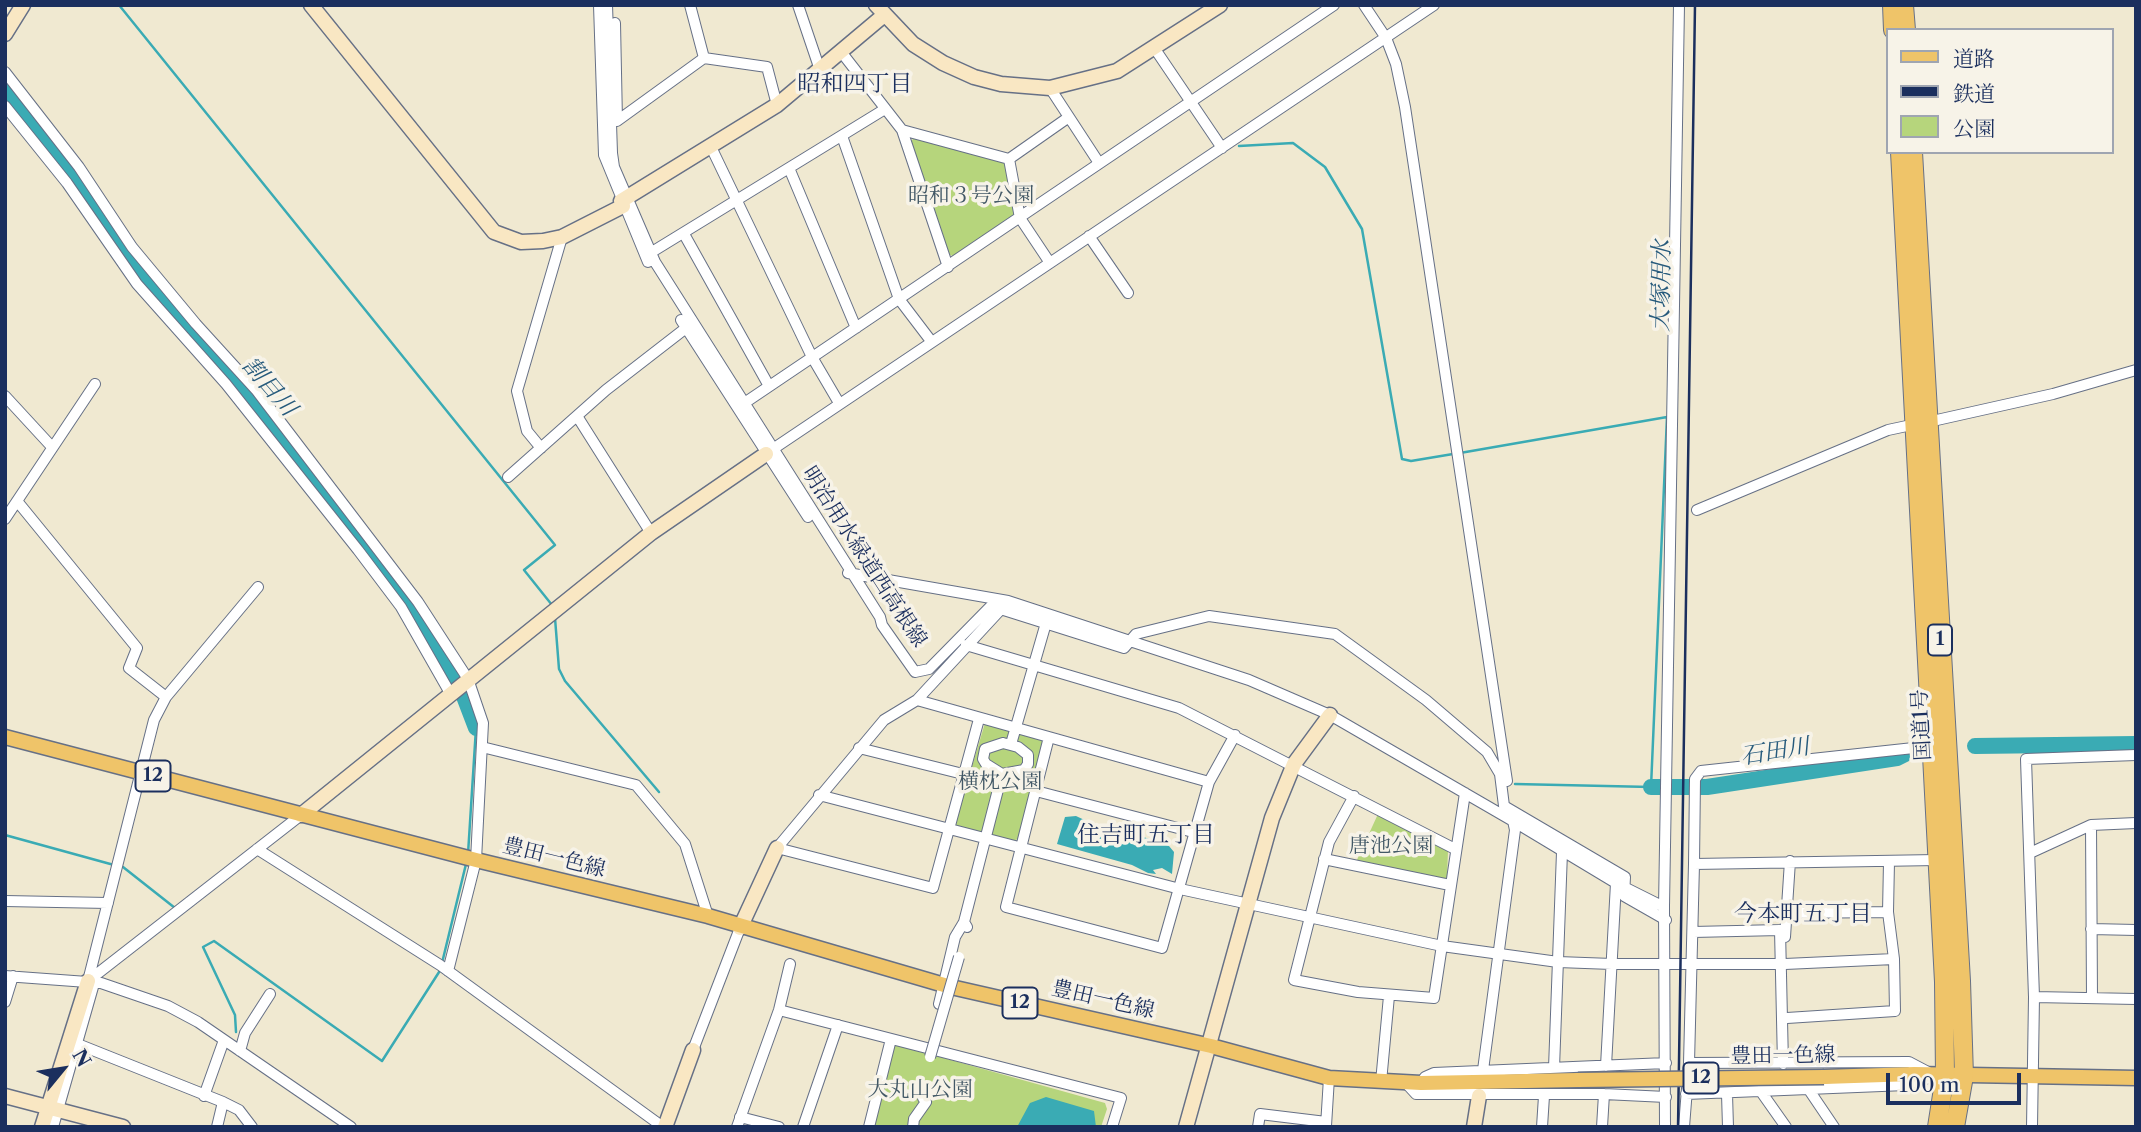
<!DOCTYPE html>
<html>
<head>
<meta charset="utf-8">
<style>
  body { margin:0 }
  #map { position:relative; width:2141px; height:1132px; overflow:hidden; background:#f0e9d1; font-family:"Libre Caslon Text","Noto Serif JP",serif }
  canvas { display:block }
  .frame { position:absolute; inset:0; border:7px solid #1b2f5e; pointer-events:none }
  .legend { position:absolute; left:1886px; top:28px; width:228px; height:126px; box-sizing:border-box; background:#f7f3e8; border:2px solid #9fa5b1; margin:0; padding:9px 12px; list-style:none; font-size:21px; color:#1b2f5e }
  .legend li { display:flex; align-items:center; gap:14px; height:35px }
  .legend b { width:35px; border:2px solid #9fa5b1 }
  .north { position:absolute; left:28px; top:1034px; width:70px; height:70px; -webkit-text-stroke:5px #f7f3e8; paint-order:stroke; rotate:60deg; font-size:19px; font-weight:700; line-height:28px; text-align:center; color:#1b2f5e }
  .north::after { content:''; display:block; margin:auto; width:24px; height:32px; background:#1b2f5e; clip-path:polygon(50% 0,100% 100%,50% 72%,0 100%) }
  .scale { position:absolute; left:1886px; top:1073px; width:135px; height:32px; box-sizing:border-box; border:4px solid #1b2f5e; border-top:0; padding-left:9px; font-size:21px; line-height:24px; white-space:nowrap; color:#1b2f5e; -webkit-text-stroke:5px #f7f3e8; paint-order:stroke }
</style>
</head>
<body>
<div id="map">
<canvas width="2141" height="1132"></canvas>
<div class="frame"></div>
<ul class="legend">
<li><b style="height:9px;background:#efc469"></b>道路</li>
<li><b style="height:9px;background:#1b2f5e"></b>鉄道</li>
<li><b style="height:19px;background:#b6d57c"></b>公園</li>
</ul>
<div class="north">N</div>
<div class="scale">100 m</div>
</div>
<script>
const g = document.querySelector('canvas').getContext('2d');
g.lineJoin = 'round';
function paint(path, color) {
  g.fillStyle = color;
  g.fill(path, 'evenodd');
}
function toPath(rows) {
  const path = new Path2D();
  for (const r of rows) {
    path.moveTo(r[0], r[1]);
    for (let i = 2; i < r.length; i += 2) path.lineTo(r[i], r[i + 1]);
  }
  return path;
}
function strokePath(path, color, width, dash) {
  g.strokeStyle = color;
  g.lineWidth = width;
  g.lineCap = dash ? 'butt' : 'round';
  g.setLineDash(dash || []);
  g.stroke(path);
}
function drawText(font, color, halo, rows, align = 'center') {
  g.font = font + ' "Libre Caslon Text","Noto Serif JP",serif';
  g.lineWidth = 7;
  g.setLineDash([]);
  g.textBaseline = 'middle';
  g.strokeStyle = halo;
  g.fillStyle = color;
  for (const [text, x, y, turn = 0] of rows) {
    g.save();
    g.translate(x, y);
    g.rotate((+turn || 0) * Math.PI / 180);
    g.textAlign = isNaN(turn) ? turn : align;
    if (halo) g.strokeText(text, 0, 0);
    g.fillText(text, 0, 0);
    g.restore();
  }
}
const green = toPath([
  [915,137,1003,160,1005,164,1015,215,955,257,948,254,910,142],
  [985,723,1044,741,1018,839,1013,841,957,827,955,823],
  [1378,814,1448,851,1447,878,1444,880,1356,862],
  [897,1045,1105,1103,1107,1109,1101,1127,873,1127,894,1047]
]);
const water = toPath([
  [1076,816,1093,824,1101,833,1111,830,1135,834,1169,846,1174,852,1172,874,1162,868,1153,870,1156,874,1148,873,1132,865,1057,844,1065,817],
  [1046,1097,1094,1111,1096,1127,1017,1127,1030,1103]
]);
const stream = toPath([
  [119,5,555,545,524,570,552,605],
  [1239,146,1293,143,1325,167,1362,229,1402,459,1411,461,1453,454],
  [1460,453,1667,417,1651,787,1515,784],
  [555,618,559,669,565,681,659,792],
  [5,835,114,865],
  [468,854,476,728],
  [123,867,175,908],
  [442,963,466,864],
  [236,1032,235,1015,203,947,214,941,382,1061,441,969]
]);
const river = toPath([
  [5,91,65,164,125,251,208,354,260,408,408,599,463,694,476,728],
  [1975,746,2136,744],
  [1651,787,1707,787,1897,758,1905,754]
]);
const street = toPath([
  [599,5,604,155,648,262],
  [607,5,612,153,614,167,655,262,880,617,882,625,915,672,929,669,991,606,1124,648,1136,634,1209,616,1335,634,1426,700,1487,752,1500,774,1504,806,1625,877,1624,896,1666,920],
  [690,5,704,58,767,67,777,105],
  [798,5,820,70],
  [1364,5,1386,38,1396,64,1405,107,1507,781],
  [615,23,617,121,704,58],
  [1155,49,1222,148],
  [842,53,902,130,1009,159,1069,117],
  [5,72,79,167,132,247,196,324,257,391,418,602,468,679,483,723,476,860,448,971],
  [1050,88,1099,163],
  [5,106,67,183,137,284,226,384,358,550,401,607,450,693],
  [902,130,948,267],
  [842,136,899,299,931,341],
  [711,147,812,357,839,403],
  [1009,159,1020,218,1050,263],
  [789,168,856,328],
  [684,234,769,386],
  [1089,236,1128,293],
  [647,255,885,109],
  [681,320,808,517],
  [5,396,52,447],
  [740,406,1334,5],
  [577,416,651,533],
  [1928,422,2053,394,2136,370],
  [541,448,527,431,517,391,562,237],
  [767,453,1434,5],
  [508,477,606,390,686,328],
  [17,501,137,648,129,668,166,697],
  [1697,510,1888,430,1916,424],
  [5,519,95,384],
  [848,573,1008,601,1249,680,1330,715,1513,821,1515,830,1483,1070],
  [966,645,1179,708,1455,849],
  [917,700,1209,782],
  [979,719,933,888,777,848,884,720,917,700,1003,607],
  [1049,737,1006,907,1162,948,1209,782,1235,735],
  [1003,743,1018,747,1028,755,1028,764,1024,770,1002,774,986,764,983,759,985,749,1003,743],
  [1011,744,1046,623],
  [482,747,636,785,685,844,708,916],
  [859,748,963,774],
  [1036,791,1193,832],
  [819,795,1180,889,1442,946,1558,962,1612,964,1785,964,1894,959],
  [1354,796,1329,842,1294,980,1358,992,1434,998,1465,793],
  [1513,821,1616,883,1664,907,1665,1127],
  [2091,825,2092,998],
  [257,849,440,965,663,1127],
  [2030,853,2091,825,2136,823],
  [1324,859,1450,885],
  [1694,864,1695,779,1701,771,1932,746],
  [5,901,108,903],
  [1664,907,1679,5],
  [1785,913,1888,912],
  [967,927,964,922,1002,774],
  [2091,929,2136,930],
  [1693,932,1780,930,1783,1064],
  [1785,937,1790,861],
  [5,976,101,983,168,1006,198,1022,351,1127],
  [88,981,301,815],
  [2034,997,2136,999],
  [5,1002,13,976],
  [939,1004,955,937,964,922],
  [779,1010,1121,1098,1112,1127],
  [1787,1018,1895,1011,1894,959,1888,912,1889,862],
  [75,1043,223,1102,217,1127],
  [693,1050,740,928],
  [240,1051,245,1033,270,994],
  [1689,1063,1909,1062,1928,1072],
  [1606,1066,1616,883],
  [1554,1068,1562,852],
  [1381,1082,1389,996],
  [1405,1082,1416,1094,1604,1094,1666,1097],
  [1421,1083,1425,1077,1434,1073,1666,1063],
  [1809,1090,1834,1127],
  [1762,1093,1786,1127],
  [1686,1094,1906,1085,1932,1077],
  [1727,1094,1728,1127],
  [204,1096,224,1040],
  [223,1102,239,1110,252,1127],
  [740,1117,779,1127],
  [1326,1126,1329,1078],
  [53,1127,93,987,88,981,154,720,166,697,258,587],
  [737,1127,779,1010,790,964],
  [803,1127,838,1025],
  [869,1127,891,1039],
  [913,1127,914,1119,926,1102,923,1098],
  [1258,1127,1260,1114,1326,1122],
  [1542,1127,1544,1096],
  [1602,1127,1604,1094],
  [1684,1127,1689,1063,1694,864,1937,860],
  [2032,1127,2034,997,2026,759,2136,755]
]);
const secondary = toPath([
  [311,5,494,232,521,242,543,241,562,237,623,206],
  [876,5,913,44,943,63,974,77,1001,84,1050,88,1117,71,1220,5],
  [5,34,23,5],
  [621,201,777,105,883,16],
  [301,815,651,533,766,454],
  [740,928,777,848],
  [5,1096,123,1127],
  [42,1127,88,981],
  [665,1127,693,1050],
  [1186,1127,1272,818,1294,764,1330,715],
  [1474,1127,1479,1096]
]);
const primary = toPath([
  [5,737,476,860,708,916,951,987,1211,1046,1329,1078,1421,1083,1578,1080],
  [1824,1077,1914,1074,2136,1078]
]);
const highway = toPath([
  [1892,5,1893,30],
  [1904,5,1906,30],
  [1900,152,1944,982,1945,1076,1937,1127],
  [1913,152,1961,981,1964,1076,1955,1127]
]);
const rail = toPath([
  [1678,1127,1695,5]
]);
const streetBridge = toPath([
  [930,1057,959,957]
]);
const primaryBridge = toPath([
  [1578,1080,1824,1077]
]);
const shields = [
  [1940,640,24],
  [153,776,35],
  [1020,1003,35],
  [1701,1078,35]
];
const shieldNames = [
  ["1",1940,640],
  ["12",153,776],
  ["12",1020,1003],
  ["12",1701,1078]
];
const parkNames = [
  ["昭和３号公園",971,196],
  ["横枕公園",1000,782],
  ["唐池公園",1391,846],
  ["大丸山公園",920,1090]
];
const streetNames = [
  ["明治用水緑道西高根線",864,557,57],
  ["国道1号",1922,725,-93],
  ["豊田一色線",554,858,14],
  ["豊田一色線",1103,1000,13],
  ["豊田一色線",1783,1056,-1]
];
const neighbourhoodNames = [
  ["昭和四丁目",855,84],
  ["住吉町五丁目",1146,835],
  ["今本町五丁目",1803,914]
];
const waterNames = [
  ["大塚用水",1662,286,-89],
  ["割目川",269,387,49],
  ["石田川",1775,752,-9]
];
paint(green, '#b6d57c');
paint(water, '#3aabb4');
strokePath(stream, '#3aabb4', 2.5);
strokePath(river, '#3aabb4', 16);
strokePath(street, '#667086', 12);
strokePath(secondary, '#667086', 17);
strokePath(primary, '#667086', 17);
strokePath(highway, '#667086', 20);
strokePath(street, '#fff', 10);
strokePath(secondary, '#f9e7c3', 14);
strokePath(primary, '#efc469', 14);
strokePath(highway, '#efc469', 18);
strokePath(rail, '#1b2f5e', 2.5);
strokePath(streetBridge, '#667086', 12, []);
strokePath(primaryBridge, '#667086', 17, []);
strokePath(streetBridge, '#fff', 10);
strokePath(primaryBridge, '#efc469', 14);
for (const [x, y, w] of shields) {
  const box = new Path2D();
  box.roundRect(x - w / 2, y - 15.5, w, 31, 5);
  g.fillStyle = '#f7f3e8';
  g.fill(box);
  strokePath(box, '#1b2f5e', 2);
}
drawText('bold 19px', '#1b2f5e', null, shieldNames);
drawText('21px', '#425866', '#f7f3e8', parkNames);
drawText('21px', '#1b2f5e', '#f7f3e8', streetNames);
drawText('23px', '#1b2f5e', '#f7f3e8', neighbourhoodNames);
drawText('italic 23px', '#265a7c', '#f7f3e8', waterNames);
</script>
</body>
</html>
